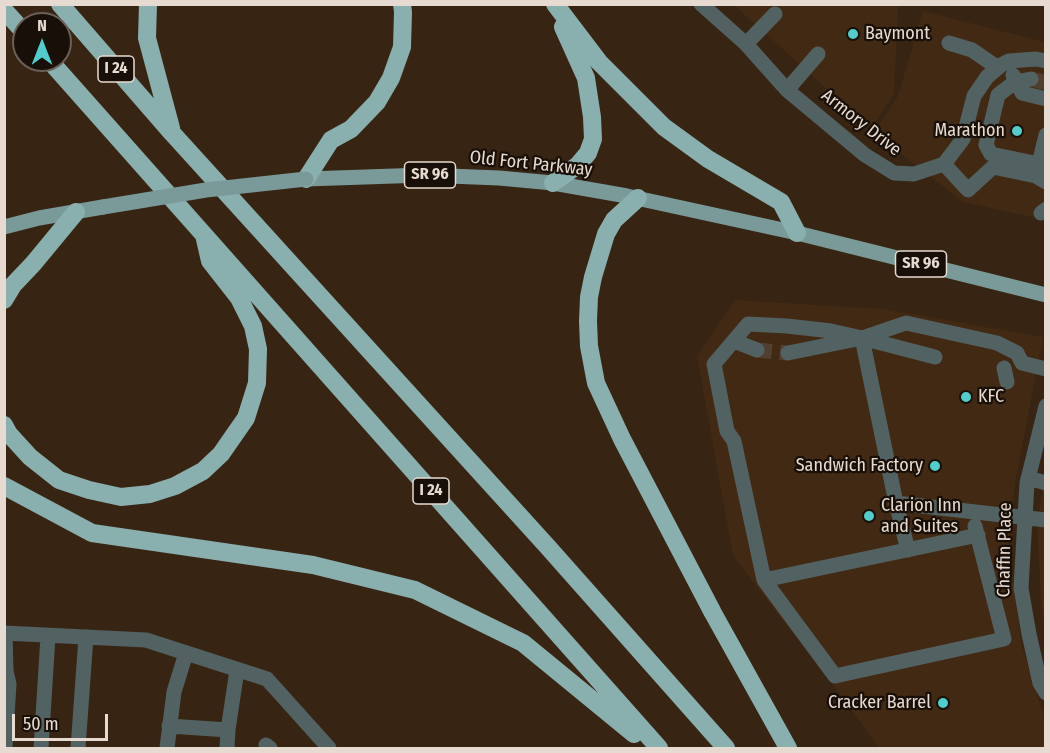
<!DOCTYPE html>
<html>
<head>
<meta charset="utf-8">
<style>
  body { margin:0 }
  #map { position:relative; width:1050px; height:753px; overflow:hidden; background:#372413; font-family:"Fira Sans Condensed",sans-serif }
  canvas { display:block }
  .frame { position:absolute; inset:0; border:6px solid #e7dad0; pointer-events:none }
  .north { position:absolute; left:12px; top:12px; width:60px; height:60px; box-sizing:border-box; background:#180f08; border:2px solid #6b6058; border-radius:50%; rotate:0deg; font-size:16px; font-weight:700; line-height:24px; text-align:center; color:#e7dad0 }
  .north::after { content:''; display:block; margin:auto; width:21px; height:27px; background:#52cdcd; clip-path:polygon(50% 0,100% 100%,50% 72%,0 100%) }
  .scale { position:absolute; left:12px; top:714px; width:96px; height:27px; box-sizing:border-box; border:3px solid #e7dad0; border-top:0; padding-left:8px; font-size:18px; line-height:21px; white-space:nowrap; color:#e7dad0; -webkit-text-stroke:4px #180f08; paint-order:stroke }
</style>
</head>
<body>
<div id="map">
<canvas width="1050" height="753"></canvas>
<div class="frame"></div>
<div class="north">N</div>
<div class="scale">50 m</div>
</div>
<script>
const g = document.querySelector('canvas').getContext('2d');
g.lineJoin = 'round';
function paint(path, color) {
  g.fillStyle = color;
  g.fill(path, 'evenodd');
}
function toPath(rows) {
  const path = new Path2D();
  for (const r of rows) {
    path.moveTo(r[0], r[1]);
    for (let i = 2; i < r.length; i += 2) path.lineTo(r[i], r[i + 1]);
  }
  return path;
}
function strokePath(path, color, width, dash) {
  g.strokeStyle = color;
  g.lineWidth = width;
  g.lineCap = dash ? 'butt' : 'round';
  g.setLineDash(dash || []);
  g.stroke(path);
}
function drawText(font, color, halo, rows, align = 'center') {
  g.font = font + ' "Fira Sans Condensed",sans-serif';
  g.lineWidth = 4.5;
  g.setLineDash([]);
  g.textBaseline = 'middle';
  g.strokeStyle = halo;
  g.fillStyle = color;
  for (const [text, x, y, turn = 0] of rows) {
    g.save();
    g.translate(x, y);
    g.rotate((+turn || 0) * Math.PI / 180);
    g.textAlign = isNaN(turn) ? turn : align;
    if (halo) g.strokeText(text, 0, 0);
    g.fillText(text, 0, 0);
    g.restore();
  }
}
const built = toPath([
  [734,5,898,5,894,94,871,129],
  [923,11,1045,42,1045,220,963,202,874,133,898,96],
  [735,300,883,309,1043,337,1015,484,1008,547,1022,646,1045,720,1045,748,879,748,837,690,733,556,697,356],
  [1045,473,1045,630,1041,600,1037,526]
]);
const minorTunnel = toPath([
  [1031,79,1046,83],
  [757,350,788,353]
]);
const minor = toPath([
  [701,4,746,44,787,90,865,155,894,173,914,174,944,164,963,139,974,96,987,77,1001,65,1009,61,1036,59,1046,61],
  [949,43,972,50,998,68],
  [746,44,775,14],
  [1013,75,1022,93,1046,99],
  [1031,79,1015,82,998,95,986,145,991,154,1039,164],
  [787,90,818,54],
  [1046,135,1036,176,1046,182],
  [944,164,968,190,993,167,1036,176],
  [1041,213,1046,209],
  [862,338,935,357],
  [734,341,757,350],
  [788,353,862,338,906,323,997,343,1017,353,1022,363,1046,369],
  [1004,368,1007,382],
  [1046,406,1027,483,1021,588,1029,634,1040,683,1046,693],
  [1028,478,1046,483],
  [896,503,908,550],
  [978,535,764,580,734,441,727,431,714,364,748,324,787,326,831,331,862,338,896,503,1046,520],
  [764,580,835,676,1004,639,975,526],
  [4,633,146,640,267,679,329,748],
  [169,726,228,730],
  [266,745,270,748],
  [5,748,9,684,6,671,5,633],
  [41,748,48,636],
  [78,748,86,637],
  [167,748,174,692,186,653],
  [227,748,228,730,237,670]
]);
const major = toPath([
  [306,179,424,175,499,178,553,183,627,196,797,233,1046,295],
  [4,227,39,218,103,207]
]);
const highway = toPath([
  [60,4,172,133,547,546,726,748],
  [148,4,147,38,171,128],
  [555,4,599,62,664,127,708,159,781,202,797,233],
  [4,10,24,32],
  [49,60,659,748],
  [306,179,331,140,351,129,377,102,391,78,402,47,403,12,402,4],
  [553,183,578,165,588,153,593,139,592,117,586,78,563,27],
  [638,198,614,220,606,234,593,277,589,297,588,321,589,346,596,383,622,439,713,613,788,748],
  [4,300,13,285,33,264,76,212],
  [4,425,9,434,30,457,59,480,89,490,121,497,150,494,175,486,203,471,221,454,246,418,257,383,258,349,253,326,239,298,210,261,204,235],
  [4,486,92,533,313,565,415,590,523,643,634,734]
]);
const majorBridge = toPath([
  [103,207,206,190,306,179]
]);
const markers = [
  [853,34,6,"#52cdcd"],
  [1017,131,6,"#52cdcd"],
  [966,397,6,"#52cdcd"],
  [935,466,6,"#52cdcd"],
  [869,516,6,"#52cdcd"],
  [943,703,6,"#52cdcd"]
];
const shields = [
  [116,69,36],
  [430,175,51],
  [921,264,51],
  [431,491,36]
];
const shieldNames = [
  ["I 24",116,69],
  ["SR 96",430,175],
  ["SR 96",921,264],
  ["I 24",431,491]
];
const poiNames = [
  ["Baymont",865,34],
  ["Marathon",1005,131,"right"],
  ["KFC",978,397],
  ["Sandwich Factory",923,466,"right"],
  ["Clarion Inn",881,506],
  ["and Suites",881,527],
  ["Cracker Barrel",931,703,"right"]
];
const streetNames = [
  ["Armory Drive",861,123,38],
  ["Old Fort Parkway",531,164,6],
  ["Chaffin Place",1005,550,-89]
];
paint(built, '#422913');
strokePath(minorTunnel, '#513f2f', 15, [15, 8]);
strokePath(minor, '#526161', 15);
strokePath(major, '#7a9999', 15);
strokePath(highway, '#8aafaf', 18);
strokePath(majorBridge, '#7a9999', 15);
for (const [x, y, r, color] of markers) {
  const dot = new Path2D();
  dot.arc(x, y, r, 0, 2 * Math.PI);
  g.fillStyle = color;
  g.fill(dot);
  strokePath(dot, '#180f08', 2);
}
for (const [x, y, w] of shields) {
  const box = new Path2D();
  box.roundRect(x - w / 2, y - 13, w, 26, 4.5);
  g.fillStyle = '#180f08';
  g.fill(box);
  strokePath(box, '#e7dad0', 1.5);
}
drawText('bold 16px', '#e7dad0', null, shieldNames);
drawText('18px', '#e7dad0', '#180f08', poiNames, 'left');
drawText('18px', '#e7dad0', '#180f08', streetNames);
</script>
</body>
</html>
